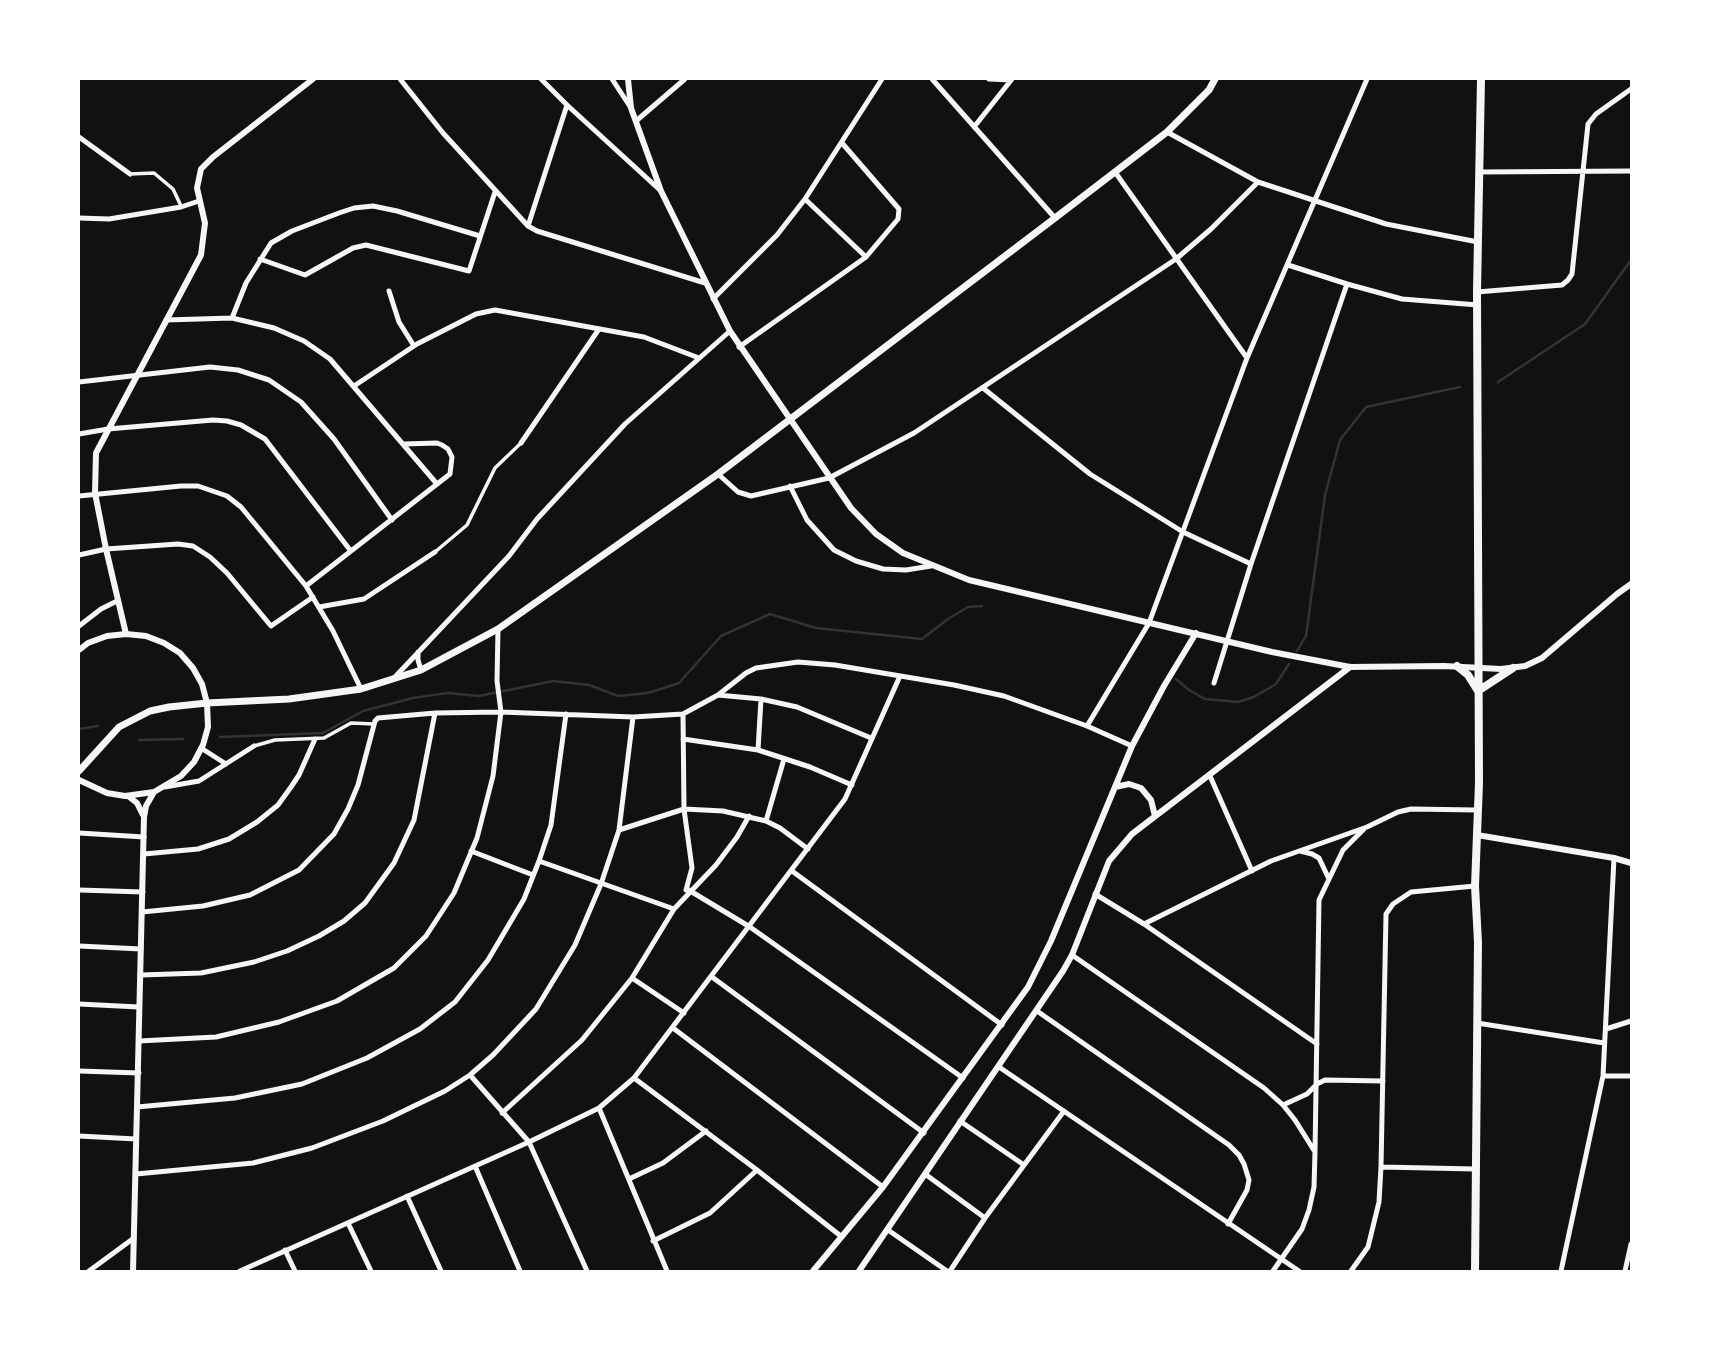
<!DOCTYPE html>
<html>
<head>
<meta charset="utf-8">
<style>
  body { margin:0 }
  #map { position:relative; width:1710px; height:1350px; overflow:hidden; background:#111; font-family:"PT Sans Narrow",sans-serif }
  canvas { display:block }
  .frame { position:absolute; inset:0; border:80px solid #fff; pointer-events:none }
</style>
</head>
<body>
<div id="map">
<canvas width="1710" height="1350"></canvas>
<div class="frame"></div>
</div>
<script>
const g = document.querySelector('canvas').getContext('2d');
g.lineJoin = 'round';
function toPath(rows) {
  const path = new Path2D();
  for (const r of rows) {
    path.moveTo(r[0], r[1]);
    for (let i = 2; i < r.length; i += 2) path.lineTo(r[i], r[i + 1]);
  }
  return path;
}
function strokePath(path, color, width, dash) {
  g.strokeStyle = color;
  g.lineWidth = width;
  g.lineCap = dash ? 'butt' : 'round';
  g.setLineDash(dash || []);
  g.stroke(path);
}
const stream = toPath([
  [1498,382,1585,324,1631,260],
  [1297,651,1306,636,1325,495,1340,440,1366,407,1460,387],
  [1176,679,1189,690,1205,699,1238,702,1254,697,1276,684,1289,664],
  [79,729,98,726],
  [220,737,323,733,363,711,413,698,448,693,479,696,553,681,589,685,618,696,648,693,679,683,721,636,770,614,816,628,922,639,948,619,968,607,982,606],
  [139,740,183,739]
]);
const pedestrian = toPath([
  [130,174,154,173,173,189,181,206],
  [435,552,467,525,495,468,521,443],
  [254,746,275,740,324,738,351,723,374,724]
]);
const minor = toPath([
  [400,79,443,133,528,226,537,231,705,283],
  [541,79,567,105,661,191],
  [612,79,631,108],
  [932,79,1055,218],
  [989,79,1011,80],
  [636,121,685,79],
  [974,127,1012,79],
  [1167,132,1258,182,1386,224,1478,242],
  [79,137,130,174],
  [1115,172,1247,358],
  [1479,172,1631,171],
  [805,199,866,257],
  [79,218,109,219,181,207,199,201],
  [528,226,567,105],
  [260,259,305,275,353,248,366,245,469,271,495,192],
  [1288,265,1347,284,1402,299,1478,305],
  [389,291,399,322,414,346],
  [1477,292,1562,285,1568,280,1572,274,1588,124,1596,114,1631,89],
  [713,299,777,235,805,199,882,79],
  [232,318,246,283,271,243,292,231,339,213,354,208,373,206,397,211,480,236],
  [166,320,232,318,274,328,304,341,330,359,437,484],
  [739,347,866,257,898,219,899,209,842,143],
  [79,382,210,367,238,370,269,380,301,402,334,439,392,520],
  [354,386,417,344,476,314,495,310,644,337,699,358],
  [983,388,1090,474,1183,532,1251,564],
  [79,434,108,429,213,420,227,421,241,425,265,439,350,550],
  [521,443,599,329],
  [718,474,738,492,751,496,829,478,914,433,1176,259,1211,229,1258,182],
  [790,486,807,520,834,550,856,561,883,569,906,570,931,566],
  [79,496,181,486,198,486,227,496,241,507,306,586,333,631,361,689],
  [79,555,106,549,178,544,193,546,210,557,227,573,271,626,313,597],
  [306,586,450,474,452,457,448,449,442,445,437,443,404,444],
  [319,607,364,599,435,552],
  [79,626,101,609,117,601],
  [418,652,418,660,421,670],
  [394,678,509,556,537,519,625,424,730,331],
  [1214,683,1251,564,1347,284],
  [718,695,761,699,797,707,871,738],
  [683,714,684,809,692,868,686,890],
  [1087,726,1149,623,1247,358,1367,79],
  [683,739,758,750,810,767,852,785],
  [201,748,226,764],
  [758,750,761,699],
  [1210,776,1252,871],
  [165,787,199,781,254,746],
  [766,821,784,759],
  [619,830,684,809,723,811,766,821,780,828,808,849],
  [79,833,144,837],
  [471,851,533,875],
  [1300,851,1312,854,1319,858,1328,877],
  [144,854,198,849,229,839,257,822,278,805,291,787,299,775,315,739],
  [539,861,674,909],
  [792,871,1002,1025],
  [687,889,750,927,963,1078],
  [79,890,143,892],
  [1095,894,1144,924,1317,1044],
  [142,912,203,906,250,895,299,870,334,834,348,809,358,785,375,721,378,718,435,713,501,712,633,717,683,714,718,695,746,673,756,668,798,662,835,665,954,685,1004,696,1087,726,1132,746],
  [1144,924,1271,861,1367,827,1398,812,1411,809,1476,810],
  [79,946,141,949],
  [1072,955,1264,1088,1283,1105,1295,1120,1315,1152,1314,1187,1309,1210,1302,1229,1273,1271],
  [141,975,201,973,254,962,287,951,319,936,344,921,365,903,394,863,414,820,435,713],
  [712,977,924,1133],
  [632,978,684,1013],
  [79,1004,139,1007],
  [1037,1011,1229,1145,1239,1155,1244,1164,1249,1180,1247,1190,1228,1224],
  [1477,1023,1604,1043],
  [673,1028,883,1187],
  [1606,1029,1631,1021],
  [139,1041,216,1037,279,1022,337,1001,394,968,426,936,454,893,477,838,493,776,501,712,497,681,498,629],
  [999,1067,1299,1271],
  [79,1071,139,1073],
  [470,1075,529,1142,587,1271],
  [1603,1076,1631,1076],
  [634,1078,757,1170,842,1237],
  [1283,1105,1307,1094,1317,1084,1325,1080,1383,1081],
  [137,1107,235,1098,302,1084,367,1058,420,1029,455,1002,488,960,524,899,539,861,551,825,566,714],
  [599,1108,667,1271],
  [502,1113,582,1040,632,978,674,909,716,865,737,837,749,816],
  [960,1121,1024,1165],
  [79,1136,136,1139],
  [1315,1152,1319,900,1343,850,1364,829],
  [475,1166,520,1271],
  [1381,1167,1475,1169],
  [136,1174,253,1163,312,1148,383,1121,445,1091,470,1075,493,1055,536,1009,575,945,601,884,619,830,633,717],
  [925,1174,985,1218],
  [629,1179,663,1163,706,1131],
  [407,1196,441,1271],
  [348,1223,371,1271],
  [888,1230,947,1271],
  [653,1241,710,1213,757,1170],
  [285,1250,295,1271],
  [89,1271,134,1238],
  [240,1271,529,1142,599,1108,634,1078,845,799,900,676],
  [950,1271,985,1218,1064,1111],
  [1351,1271,1368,1247,1379,1202,1381,1167,1386,914,1393,904,1411,892,1475,886],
  [1561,1271,1603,1076,1614,858],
  [1625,1271,1631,1244]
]);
const tertiary = toPath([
  [628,79,631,108,661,191,730,331,851,508,876,534,903,553,969,580,1272,652,1350,667,1444,666,1501,669,1525,666,1542,658,1617,594,1631,584],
  [126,634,106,549,95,493,96,453,201,255,205,223,197,188,201,169,213,157,313,79],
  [79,650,88,643,107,636,126,634,146,636,164,643,180,653,193,668,202,684,207,703,208,727,203,745,194,762,181,776,154,792,125,796,107,793,79,780],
  [1115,787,1129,784,1141,788,1151,800,1155,816],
  [128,796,137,803,143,815],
  [1477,835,1614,858,1631,863],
  [133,1271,144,817,146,806,154,792],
  [813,1271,883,1187,1028,987,1051,941,1132,746,1164,686,1196,633],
  [859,1271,1063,971,1072,955,1109,861,1132,834,1350,667]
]);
const secondary = toPath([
  [79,771,119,727,150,711,169,707,207,703,289,699,361,689,421,670,498,629,718,474,1055,218,1167,132,1209,90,1215,79]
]);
const primary = toPath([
  [1457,666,1468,675,1478,691,1513,668],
  [1475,1271,1478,942,1475,886,1479,783,1477,292,1481,79]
]);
strokePath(stream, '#333', 2.5);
strokePath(pedestrian, '#f5f5f5', 3.5);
strokePath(minor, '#f5f5f5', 5);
strokePath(tertiary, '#f5f5f5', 6);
strokePath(secondary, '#f5f5f5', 7);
strokePath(primary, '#f5f5f5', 8);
</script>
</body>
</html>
